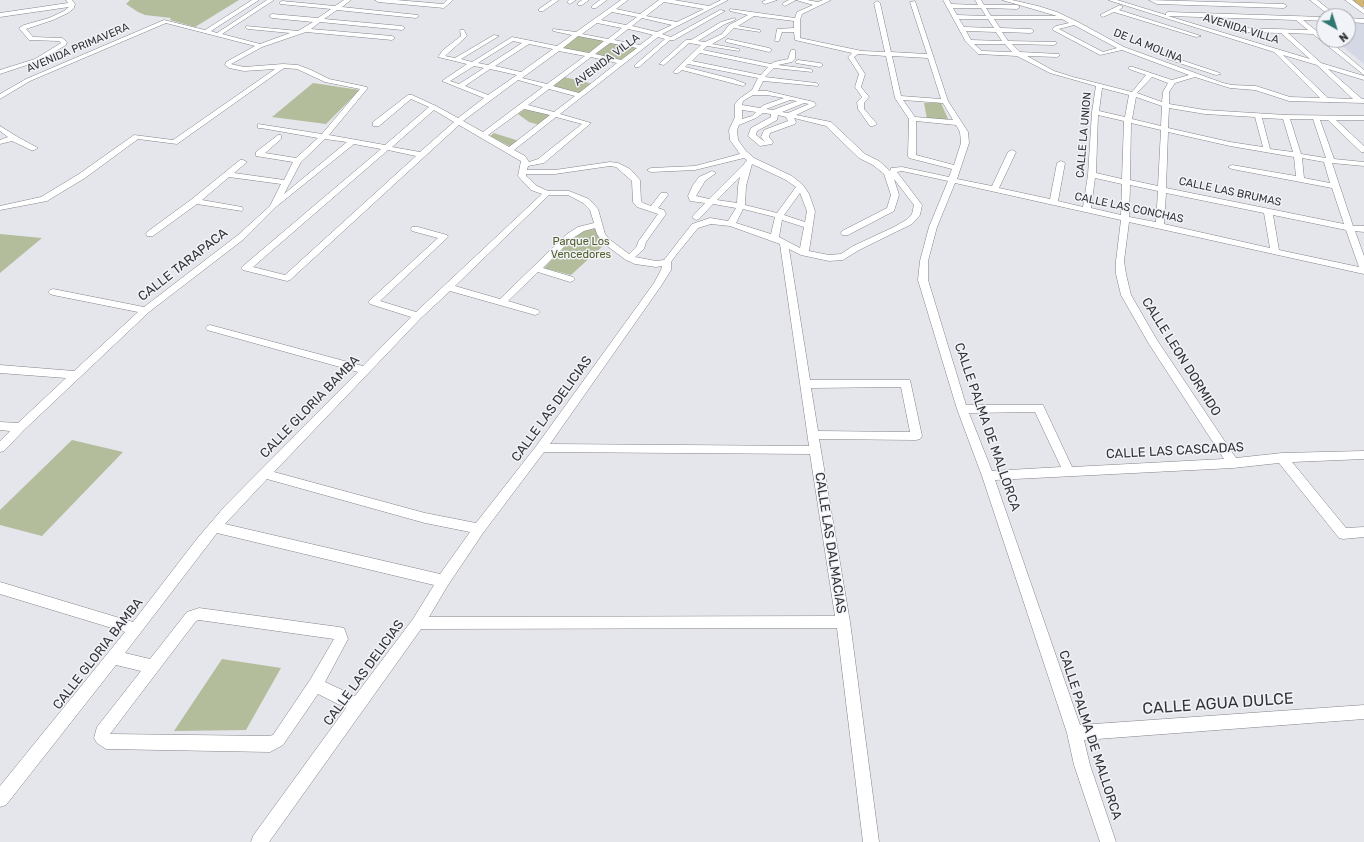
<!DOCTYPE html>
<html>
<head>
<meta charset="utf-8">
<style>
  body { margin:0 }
  #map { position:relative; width:1364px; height:842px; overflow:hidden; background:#e5e6ec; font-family:Rubik,sans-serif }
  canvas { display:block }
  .north { position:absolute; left:1316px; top:8px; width:40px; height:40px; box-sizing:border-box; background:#f2f3f9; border:1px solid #a6a7ab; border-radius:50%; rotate:141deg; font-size:11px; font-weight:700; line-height:16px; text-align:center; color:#343436 }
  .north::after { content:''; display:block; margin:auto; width:14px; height:18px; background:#2e7670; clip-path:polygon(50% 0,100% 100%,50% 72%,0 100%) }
</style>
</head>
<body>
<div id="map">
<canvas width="1364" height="842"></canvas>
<div class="north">N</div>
</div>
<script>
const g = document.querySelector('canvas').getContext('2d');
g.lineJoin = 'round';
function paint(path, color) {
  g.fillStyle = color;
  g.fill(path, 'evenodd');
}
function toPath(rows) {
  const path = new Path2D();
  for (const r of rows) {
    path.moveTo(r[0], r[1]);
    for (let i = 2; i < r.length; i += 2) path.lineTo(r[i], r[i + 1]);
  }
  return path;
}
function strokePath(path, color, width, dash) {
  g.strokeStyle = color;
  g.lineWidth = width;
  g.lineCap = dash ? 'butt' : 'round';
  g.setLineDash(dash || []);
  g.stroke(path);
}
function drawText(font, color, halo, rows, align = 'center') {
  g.font = font + ' Rubik,sans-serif';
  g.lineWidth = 3;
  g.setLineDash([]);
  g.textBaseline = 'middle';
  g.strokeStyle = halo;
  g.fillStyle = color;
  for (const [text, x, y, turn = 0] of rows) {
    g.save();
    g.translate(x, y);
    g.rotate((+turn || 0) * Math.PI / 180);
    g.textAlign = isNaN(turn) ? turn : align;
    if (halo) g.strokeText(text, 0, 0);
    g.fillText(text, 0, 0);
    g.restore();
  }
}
const built = toPath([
  [1348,22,1364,22,1364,64,1335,40,1348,40]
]);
const green = toPath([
  [130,0,239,0,195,27,170,20,171,18,145,15,138,12,126,4],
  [579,35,607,41,590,54,561,48],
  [610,42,642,47,622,62,592,55],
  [564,77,593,84,581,94,552,87],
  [313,83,360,90,326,124,272,117],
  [924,103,941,103,949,121,927,119],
  [528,107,554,114,539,125,529,122,518,114],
  [494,133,519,141,511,147,490,136],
  [596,229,604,245,571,275,544,268,573,237,584,230],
  [0,234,42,238,0,273],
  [72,440,123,452,42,536,0,525,0,510],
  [222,659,281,668,246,730,174,731]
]);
const minor = toPath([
  [66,0,72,0,75,4,74,8,68,13,53,20,26,29,33,37,62,38,67,42,66,45,39,61,0,74,0,70,35,59,61,43,59,41,29,40,19,28,24,25,49,18,64,11,69,7,0,17,0,13,68,3,66,0],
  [252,0,259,0,211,31,217,33,267,0,274,0,222,34,260,44,290,33,248,29,246,28,246,26,298,31,313,22,272,18,269,16,272,14,318,18,331,9,280,4,279,3,282,1,335,6,344,0,351,0,342,7,418,15,419,16,416,18,337,10,324,19,402,26,405,28,402,30,320,22,311,29,392,36,395,38,392,40,306,32,262,47,231,64,244,67,283,64,298,65,311,70,329,79,367,87,367,89,329,135,385,145,429,107,411,99,379,126,373,126,373,122,408,95,412,95,436,106,458,118,484,98,442,81,467,64,438,57,443,50,461,36,460,30,464,30,467,36,445,56,455,58,494,35,499,36,461,59,472,62,512,37,557,46,572,35,553,31,553,29,576,32,621,0,628,0,616,9,640,14,659,0,674,0,709,6,721,0,728,0,662,34,671,37,720,10,725,11,674,40,670,40,639,67,635,67,635,65,665,39,658,37,560,114,591,123,544,163,528,166,527,170,555,170,610,162,618,163,630,169,640,180,641,201,643,203,651,206,661,193,667,193,668,195,658,208,664,210,666,214,646,242,644,249,635,257,656,261,664,260,692,224,710,218,728,221,736,208,713,204,699,219,696,220,692,217,705,203,690,201,688,196,693,185,699,177,712,171,716,173,705,181,696,196,709,199,744,164,747,160,744,158,695,170,651,172,647,170,651,168,695,166,740,154,730,140,729,130,735,117,735,104,739,99,752,90,758,78,688,64,685,67,733,79,746,84,743,86,682,70,678,73,674,73,674,71,701,45,689,43,664,65,659,64,686,40,691,40,721,22,735,18,735,20,725,24,698,41,705,42,722,34,729,25,748,15,730,11,730,9,795,18,797,12,813,5,796,0,785,6,782,4,783,3,789,0,807,0,818,2,823,0,831,0,802,14,800,20,800,38,862,51,885,52,874,3,877,1,880,3,891,52,927,54,910,2,915,1,948,101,968,132,969,143,957,179,992,186,1008,152,1012,150,1016,152,999,188,1050,199,1057,163,1061,161,1065,163,1058,201,1083,207,1088,175,1092,112,1096,86,1050,73,1017,56,978,54,966,42,943,0,949,0,951,4,978,5,975,0,981,0,984,5,1017,5,1020,7,1017,9,986,8,991,16,1057,16,1002,0,1012,0,1038,6,1057,12,1078,22,1124,47,1223,83,1232,85,1256,86,1290,97,1320,98,1274,52,1108,0,1117,0,1166,15,1166,13,1168,12,1324,17,1324,21,1303,20,1324,37,1324,40,1328,40,1364,70,1364,75,1313,34,1288,33,1321,63,1364,76,1364,80,1328,69,1362,99,1364,99,1364,103,1289,101,1255,90,1230,88,1195,77,1175,83,1169,92,1169,104,1205,110,1286,115,1364,116,1364,120,1336,120,1364,146,1364,152,1361,152,1328,120,1320,120,1334,159,1364,162,1364,166,1332,163,1353,226,1364,226,1364,232,1355,231,1364,256,1364,274,1129,222,1124,261,1126,274,1131,295,1157,340,1236,458,1282,453,1364,451,1364,459,1292,462,1346,528,1364,527,1364,537,1343,539,1339,538,1279,463,1233,468,995,480,1080,725,1364,705,1364,719,1084,740,1090,765,1116,842,1100,842,1074,765,1067,733,982,476,957,409,918,280,920,261,929,227,948,181,902,171,897,172,922,205,920,215,912,224,859,250,843,260,829,261,801,255,789,249,810,380,910,380,922,436,920,439,916,440,819,439,850,622,879,842,863,842,837,628,421,629,269,842,251,842,253,836,346,708,318,694,283,745,270,752,106,749,97,743,94,738,97,727,141,671,116,665,6,805,0,807,0,786,125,632,0,594,0,582,133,622,196,540,225,506,358,372,207,330,205,328,207,326,210,325,363,366,411,317,370,304,368,302,438,238,412,231,411,229,412,227,418,227,447,235,448,237,380,301,416,312,542,194,531,190,518,176,521,161,519,160,459,125,290,280,287,281,243,270,241,268,243,266,381,149,354,144,277,206,244,239,149,312,24,430,4,451,0,452,0,441,10,431,0,430,0,422,18,423,66,378,0,373,0,365,74,371,138,312,53,295,50,294,48,292,50,290,53,289,144,307,238,235,270,206,281,184,229,177,202,200,242,207,243,209,242,211,197,204,153,236,147,236,146,234,147,232,192,199,240,160,243,160,247,162,234,173,284,180,293,162,256,156,256,152,278,135,281,135,281,139,265,153,296,158,318,138,261,128,258,128,258,124,322,134,360,89,325,82,297,69,284,68,177,144,138,139,85,178,47,201,0,210,0,206,41,197,79,174,134,135,173,140,275,69,244,71,229,68,225,65,226,62,255,46,166,23,30,81,0,99,0,94,26,79,164,20,205,30,252,0],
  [664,2,704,9,677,22,646,16,664,2],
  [953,8,981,8,986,16,957,15,953,8],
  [612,12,637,17,626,25,601,20,612,12],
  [754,16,794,21,794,28,777,29,775,41,779,41,782,32,794,32,795,40,852,53,848,57,859,74,855,87,862,97,857,102,858,109,870,126,873,126,877,124,864,109,864,103,869,97,861,87,865,74,854,57,858,54,886,56,895,98,909,119,908,156,909,158,952,169,949,177,902,167,891,168,890,171,879,161,865,154,831,122,796,115,815,106,816,105,814,102,767,91,758,91,763,81,818,86,818,84,816,83,765,77,774,68,812,72,812,70,810,69,778,65,792,62,795,59,795,50,791,50,788,59,774,62,771,64,703,50,707,46,739,51,739,49,712,44,726,36,734,28,760,32,760,30,738,26,754,16],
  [1168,16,1296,20,1308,30,1242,28,1239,30,1242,32,1281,33,1310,59,1168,16],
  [642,18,672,25,657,32,632,26,642,18],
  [959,19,988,19,994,28,964,27,959,19],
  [994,19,1062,19,1069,23,1056,26,1052,29,1053,30,1100,55,1122,50,1189,75,1172,80,1133,67,1129,67,1129,69,1146,75,1132,92,1073,77,1054,71,1027,56,1057,57,1060,55,1059,54,1020,52,1012,44,1054,45,1057,43,1056,42,1008,41,1002,32,1031,33,1034,31,1031,29,1000,28,994,19],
  [597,23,622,28,608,39,582,34,597,23],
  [1074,25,1117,48,1103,52,1059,29,1074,25],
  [628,29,642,32,653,35,640,45,614,40,628,29],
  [966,31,996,32,1002,41,971,40,966,31],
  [578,36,604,41,589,53,563,48,578,36],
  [513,41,522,43,488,65,478,63,513,41],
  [610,43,637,48,621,60,595,54,610,43],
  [529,44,553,49,521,72,495,66,529,44],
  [974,44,1005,44,1012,52,982,51,974,44],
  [559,51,585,56,547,84,522,78,559,51],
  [700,53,768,67,761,75,692,61,700,53],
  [1283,55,1317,65,1353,99,1328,98,1283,55],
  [892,56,928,58,941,99,901,96,892,56],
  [591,57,617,63,579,93,553,86,591,57],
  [474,66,484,68,459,84,450,81,474,66],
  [490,69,517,75,488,95,465,86,490,69],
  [1152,77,1168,83,1163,92,1162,102,1137,93,1152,77],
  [518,80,543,87,483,132,463,121,518,80],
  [1102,88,1129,95,1125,117,1099,111,1102,88],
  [549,89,575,96,554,112,528,105,549,89],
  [753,95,767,95,784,98,764,105,760,108,742,105,743,101,753,95],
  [1136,97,1162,106,1161,126,1132,119,1136,97],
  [790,100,797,101,773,110,766,109,790,100],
  [903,100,943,103,953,120,915,117,903,100],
  [804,103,809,104,788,113,782,112,804,103],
  [1169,108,1205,114,1255,117,1263,147,1230,142,1168,128,1169,108],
  [524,109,550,115,509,147,488,135,524,109],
  [434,110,454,122,420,152,392,147,434,110],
  [742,110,756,112,752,116,742,119,742,110],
  [763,113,771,114,771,117,751,128,748,136,760,146,772,144,773,142,769,137,770,133,795,124,796,122,794,118,826,126,859,158,873,165,884,174,891,195,887,208,842,231,841,233,842,235,848,235,894,211,899,195,894,179,914,205,912,214,906,220,894,227,853,246,841,254,829,255,809,251,815,211,809,194,803,185,792,176,754,158,746,151,738,140,737,130,739,125,756,118,763,113],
  [778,115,786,117,788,121,764,130,761,137,765,142,756,135,757,131,777,120,778,115],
  [1098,115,1124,121,1122,179,1096,173,1098,115],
  [556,117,582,124,538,159,529,162,525,156,514,150,556,117],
  [1262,118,1283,119,1293,152,1270,149,1262,118],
  [1290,119,1313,119,1326,158,1301,154,1290,119],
  [916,121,956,125,960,132,961,143,954,165,916,155,916,121],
  [1131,123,1161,130,1158,186,1130,180,1131,123],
  [1168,132,1230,146,1294,157,1296,176,1232,165,1228,167,1232,169,1332,188,1344,224,1166,188,1168,132],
  [325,139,347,142,284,194,301,162,325,139],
  [388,150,416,156,285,275,253,267,388,150],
  [1302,158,1324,162,1330,183,1304,178,1302,158],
  [752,164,786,180,796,187,777,213,745,205,746,186,752,164],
  [610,166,616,167,632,181,633,202,637,207,658,214,638,242,637,246,629,254,609,239,605,234,598,209,589,199,569,191,548,191,537,186,526,176,526,174,555,174,610,166],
  [740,177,738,186,737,203,717,200,740,177],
  [1095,178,1122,184,1121,215,1091,208,1095,178],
  [955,183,1121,220,1116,261,1116,274,1121,295,1149,344,1224,459,1072,467,1043,405,966,405,928,280,928,261,937,227,955,183],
  [1130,185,1158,191,1156,222,1129,217,1130,185],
  [800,193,807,211,805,222,784,215,800,193],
  [1166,193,1264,213,1270,248,1164,224,1166,193],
  [549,195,568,195,583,203,590,210,594,223,578,227,567,234,500,299,455,286,549,195],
  [743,209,775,217,771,234,736,223,743,209],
  [1273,215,1346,230,1359,267,1279,250,1273,215],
  [782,220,804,227,800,248,779,237,782,220],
  [711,224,730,226,780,244,809,446,550,444,661,286,671,270,671,262,676,255,698,228,711,224],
  [595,228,597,234,603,243,626,260,635,264,656,267,662,266,661,270,654,283,537,445,476,523,425,513,274,472,421,318,450,291,535,315,538,314,540,312,538,310,508,301,538,272,570,282,573,281,575,279,573,277,543,268,573,238,584,231,595,228],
  [901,387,910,432,818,431,811,388,901,387],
  [1035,412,1061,467,992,471,969,413,1035,412],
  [544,452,810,454,835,616,429,617,448,585,483,533,544,452],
  [267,479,425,523,470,532,440,574,225,524,267,479],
  [217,533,434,585,413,619,355,696,325,682,348,639,344,628,339,627,199,608,187,612,150,659,125,653,217,533],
  [199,620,334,639,310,680,273,735,269,736,110,734,196,621,199,620],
  [375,0,396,0,443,4,447,0,453,0,444,8,378,2,375,0],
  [552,0,559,0,543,11,539,11,539,9,552,0],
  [569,0,576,0,570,4,567,2,569,0],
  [582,0,589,0,582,5,578,5,578,3,582,0],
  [600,0,607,0,596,8,592,8,592,6,600,0],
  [766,0,777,0,765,4,762,2,766,0],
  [1149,0,1284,4,1287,6,1284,8,1157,4,1149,0],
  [1310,0,1317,0,1337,16,1330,16,1310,0],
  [1345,0,1352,0,1364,9,1364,14,1345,0],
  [1120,5,1123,7,1119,10,1201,36,1196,37,1114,12,1103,17,1100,15,1120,5],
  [1348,18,1364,19,1364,23,1348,22,1348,18],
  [728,39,769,48,772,50,769,52,726,42,726,40,728,39],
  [1169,56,1220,73,1221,74,1216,75,1167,59,1166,58,1169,56],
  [798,60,820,63,823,65,820,67,796,63,795,62,798,60],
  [0,126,16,136,38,148,34,150,31,150,12,141,0,144,0,140,8,137,0,131,0,126]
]);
const highway = toPath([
  [1354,0,1363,0,1364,6,1361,6,1354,0]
]);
const farStreetnames = [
  ["AVENIDA VILLA",1241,29,17],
  ["DE LA MOLINA",1148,46,22],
  ["AVENIDA PRIMAVERA",78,48,-23],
  ["AVENIDA VILLA",607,60,-37],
  ["CALLE LA UNION",1084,135,-85],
  ["CALLE LAS BRUMAS",1230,192,12],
  ["CALLE LAS CONCHAS",1129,208,12]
];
const farParknames = [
  ["Parque Los",581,242],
  ["Vencedores",581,255]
];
const streetNames = [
  ["CALLE TARAPACA",183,265,-38],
  ["CALLE LEON DORMIDO",1181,357,58],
  ["CALLE GLORIA BAMBA",310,407,-46],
  ["CALLE LAS DELICIAS",552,409,-54],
  ["CALLE PALMA DE MALLORCA",987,427,71],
  ["CALLE LAS CASCADAS",1175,451,-3],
  ["CALLE LAS DALMACIAS",830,543,81],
  ["CALLE GLORIA BAMBA",98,654,-52],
  ["CALLE LAS DELICIAS",364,673,-54],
  ["CALLE PALMA DE MALLORCA",1090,735,72]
];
const nearStreetnames = [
  ["CALLE AGUA DULCE",1218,704,-4]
];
paint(built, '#d4d8e5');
paint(green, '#b3bd9c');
strokePath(minor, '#828489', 1);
strokePath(highway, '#9d895d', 1);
paint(minor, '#fff');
paint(highway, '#d5b772');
drawText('11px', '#343436', '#f2f3f9', farStreetnames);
drawText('11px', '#515e26', '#f2f3f9', farParknames);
drawText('13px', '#343436', '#f2f3f9', streetNames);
drawText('16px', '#343436', '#f2f3f9', nearStreetnames);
</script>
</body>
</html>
